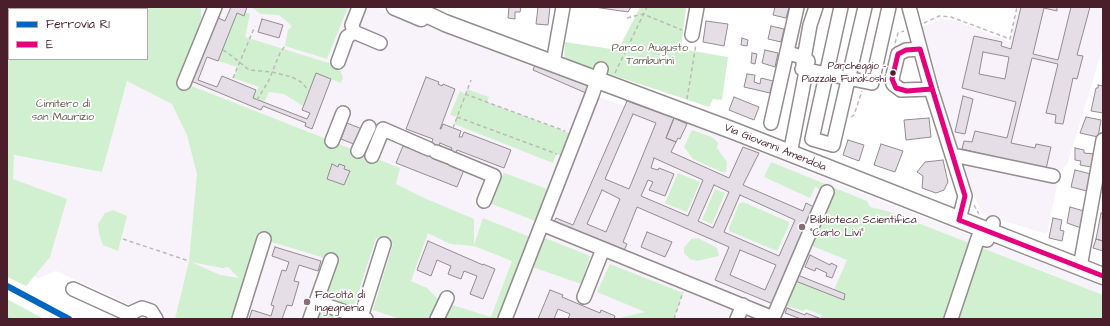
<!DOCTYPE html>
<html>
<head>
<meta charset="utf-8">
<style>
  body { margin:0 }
  #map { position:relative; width:1110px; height:326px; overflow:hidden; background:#fff; font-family:"Architects Daughter",sans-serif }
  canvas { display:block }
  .frame { position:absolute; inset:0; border:8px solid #4a1f2b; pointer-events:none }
  .legend { position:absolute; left:8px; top:8px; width:140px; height:52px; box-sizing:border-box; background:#fff; border:1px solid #b7a5aa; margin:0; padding:5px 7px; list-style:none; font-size:12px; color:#4a1f2b }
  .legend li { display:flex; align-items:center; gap:8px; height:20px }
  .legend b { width:20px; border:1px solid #b7a5aa }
</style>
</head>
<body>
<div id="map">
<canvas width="1110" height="326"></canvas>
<div class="frame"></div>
<ul class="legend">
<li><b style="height:5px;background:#0065bd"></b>Ferrovia R1</li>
<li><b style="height:5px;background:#e5007d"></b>E</li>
</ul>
</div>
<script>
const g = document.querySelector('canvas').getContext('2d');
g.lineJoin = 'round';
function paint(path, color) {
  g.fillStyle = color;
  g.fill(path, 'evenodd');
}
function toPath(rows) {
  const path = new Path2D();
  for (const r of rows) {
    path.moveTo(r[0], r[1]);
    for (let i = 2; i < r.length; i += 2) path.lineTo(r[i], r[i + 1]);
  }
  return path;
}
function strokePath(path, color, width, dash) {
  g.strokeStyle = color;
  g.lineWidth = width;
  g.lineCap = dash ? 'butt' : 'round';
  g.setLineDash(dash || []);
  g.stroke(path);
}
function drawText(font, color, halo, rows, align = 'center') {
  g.font = font + ' "Architects Daughter",sans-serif';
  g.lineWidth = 3.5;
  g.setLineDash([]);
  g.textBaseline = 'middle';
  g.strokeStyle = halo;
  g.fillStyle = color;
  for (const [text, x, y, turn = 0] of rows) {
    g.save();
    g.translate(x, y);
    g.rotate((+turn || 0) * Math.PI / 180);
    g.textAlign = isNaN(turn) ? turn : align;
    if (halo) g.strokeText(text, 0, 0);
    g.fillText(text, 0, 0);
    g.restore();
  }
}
const built = toPath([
  [147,7,375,7,536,62,588,93,625,106,628,99,871,197,1103,286,1103,319,164,319,158,309,151,304,144,302,130,305,56,271,39,278,7,263,7,154,102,172,133,59,147,59],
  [1018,7,1103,7,1103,48,1067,165,1060,170,1047,234,983,215,970,188,922,27,941,19,953,20,1010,42]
]);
const green = toPath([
  [7,7,201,7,201,19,184,83,400,168,396,184,424,198,474,219,474,245,483,218,530,237,499,319,400,319,373,310,393,244,376,238,352,311,323,298,331,260,265,240,235,319,175,319,189,261,197,174,187,135,172,104,127,81,102,172,14,155,13,179,67,199,50,257,26,286,7,277],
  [9,9,147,9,147,59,9,59],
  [428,233,450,244,474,246,512,261,491,317,449,304,447,308,427,288,411,281],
  [191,262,222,268,228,267,239,278,220,275],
  [251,7,348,7,327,59,285,46,288,30,292,26,279,15,261,14],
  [640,7,686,7,681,49,728,57,722,100,713,99,709,107,564,59,565,42,618,50],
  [245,12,250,14,245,37,335,65,339,68,343,77,341,83,316,73,303,106,284,94,269,92,264,102,253,98,259,87,233,78,238,67,218,61,237,13,243,16],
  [467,89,489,97,487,102,574,135,566,157,556,154,553,163,454,124,457,117,450,115,460,91,465,94],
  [692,130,712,137,718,143,717,148,727,162,726,172,722,172,693,159,684,147],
  [771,162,867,201,870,207,887,211,1103,295,1103,319,818,319,822,315,806,309,803,311,784,305,793,280,844,300,845,294,834,290,847,260,805,243,826,192,815,187,810,198,764,177],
  [504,173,545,188,547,194,535,221,487,202],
  [678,173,700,182,687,212,665,203],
  [715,189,725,193,712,224,702,220],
  [743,202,789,222,789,225,777,251,729,231,729,228,739,204],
  [113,210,127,216,118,251,103,245,99,234,98,224,105,213],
  [538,235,590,256,581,284,527,265],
  [698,238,717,248,719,256,697,261,690,259,684,253,684,248,691,239],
  [610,264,683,293,674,319,622,319,623,317,645,312,597,292],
  [7,299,44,319,7,319],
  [320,311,328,311,353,319,313,319,315,315]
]);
const stream = toPath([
  [7,317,11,319]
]);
const building = toPath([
  [231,7,247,7,244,16,237,13,218,61,207,57,198,80,217,87,222,76,256,90,253,98,307,119,310,113,302,110,316,73,331,79,312,129,305,126,306,123,263,106,261,110,191,81,215,20,218,18,225,21,231,7],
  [509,7,521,7,520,12,515,12,515,19,508,18,509,7],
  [538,7,550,7,548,25,536,24,538,7],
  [594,7,631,7,628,12,594,7],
  [775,7,789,7,786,18,773,15,775,7],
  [1021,7,1057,7,1057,11,1044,8,1033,54,1058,60,1071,7,1090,7,1077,55,1083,56,1077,79,1073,78,1063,124,1055,123,1056,115,1046,113,1058,64,1032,58,1011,143,1035,148,1036,144,1051,147,1046,169,962,149,964,141,972,142,975,131,1007,138,1016,102,962,88,974,36,1002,42,1001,46,1011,49,1021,7],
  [983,52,1009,57,1005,79,979,74,983,52],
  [262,19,283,25,279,38,258,32,262,19],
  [706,21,728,24,724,46,703,42,706,21],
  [771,26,784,29,781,42,768,39,771,26],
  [742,38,748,40,747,46,741,45,742,38],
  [765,50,778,53,775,67,762,63,765,50],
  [752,53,757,54,755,64,751,63,752,53],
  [536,62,590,84,586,93,533,70,536,62],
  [747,74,755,75,754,82,760,84,761,78,773,81,770,93,744,87,747,74],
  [426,77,439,82,438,84,442,86,443,84,455,89,440,129,441,129,443,124,461,131,459,137,462,137,464,132,511,150,504,168,457,150,451,165,464,170,457,187,396,163,403,146,427,155,433,139,406,129,426,77],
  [440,143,452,148,446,163,434,158,440,143],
  [1098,85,1103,86,1103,113,1091,111,1096,88,1098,88,1098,85],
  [963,96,973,99,965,134,955,132,963,96],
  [734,97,759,107,754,120,729,110,734,97],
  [627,101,674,118,666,138,676,142,671,152,729,178,743,147,759,153,743,185,803,211,806,203,816,208,773,304,715,280,729,247,637,207,623,242,627,244,622,255,553,224,556,218,573,225,627,101],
  [633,114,656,123,629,189,605,179,633,114],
  [654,158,703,180,688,216,641,196,648,180,653,182,649,190,665,196,674,174,659,168,658,170,651,168,654,158],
  [714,185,729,192,713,228,698,221,714,185],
  [602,190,620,199,606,232,587,224,602,190],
  [740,195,795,220,779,256,724,232,740,195],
  [740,250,776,265,765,290,730,275,740,250],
  [1086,117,1101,120,1098,137,1080,133,1086,117],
  [674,118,687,124,680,139,678,138,676,142,666,138,674,118],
  [929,118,931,137,906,140,904,120,929,118],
  [347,123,362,129,356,145,341,139,347,123],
  [848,140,864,145,859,161,843,155,848,140],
  [881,144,903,151,895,172,874,165,881,144],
  [1075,148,1084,150,1084,153,1094,154,1094,161,1092,161,1091,167,1080,165,1081,161,1075,160,1075,148],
  [943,160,948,182,944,190,936,193,922,188,923,176,917,172,925,162,943,160],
  [332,164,338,167,339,164,345,166,344,169,350,171,344,185,327,179,332,164],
  [1075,170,1091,174,1087,191,1071,187,1075,170],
  [1070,207,1084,211,1081,228,1067,223,1070,207],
  [1101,213,1103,214,1103,241,1096,239,1101,213],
  [1053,218,1062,220,1060,230,1064,231,1062,241,1049,238,1053,218],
  [647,232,672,242,665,257,641,247,647,232],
  [1096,239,1103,241,1103,251,1093,248,1096,239],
  [428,241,483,265,483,264,495,269,483,299,470,294,477,276,464,271,461,279,448,274,451,266,437,260,431,276,417,270,428,241],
  [275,247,321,261,318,271,299,265,294,281,299,282,292,306,287,305,282,319,249,319,252,310,271,316,274,306,271,305,282,270,286,271,289,262,272,256,275,247],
  [810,255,830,265,831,263,837,266,832,278,826,276,827,273,816,268,815,271,805,267,810,255],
  [795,274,845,294,844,300,793,280,795,274],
  [550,290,563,295,562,297,600,313,601,310,615,316,614,319,568,319,570,314,558,309,554,319,538,319,550,290],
  [787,308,805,315,806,313,819,318,801,319,785,313,787,308]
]);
const path = toPath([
  [627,18,643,14,682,30],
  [924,23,939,16,951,17,1010,39,1017,7],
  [895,43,898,33,904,31],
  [223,50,232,56,249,70,272,72,292,77,301,82,309,91],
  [615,73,647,7],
  [233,78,255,26],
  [465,94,565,131],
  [687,99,696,44],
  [257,100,269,80,280,53,285,46],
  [457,117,557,154],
  [851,117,854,115,862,91],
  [453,128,471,80],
  [974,205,979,214],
  [123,239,189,261],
  [674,319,683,292]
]);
const minor = toPath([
  [359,7,352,25,354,32,380,43],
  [841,7,812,139,833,145,865,7],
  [909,7,931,89,965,196,959,220],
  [692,35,697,7],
  [920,49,906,50,898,54,892,79,893,84,901,90,931,89],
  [787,53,803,57,808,61,790,154],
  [338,62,347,37,354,32],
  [553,63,563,7],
  [803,64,810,25,816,7],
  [802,69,872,83,889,7],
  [184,83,215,7],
  [771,123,797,7],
  [332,141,343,113],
  [358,151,369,127],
  [436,152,449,157],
  [372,156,383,129,429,149],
  [953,157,958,156,1053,176],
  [453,159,494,176,484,201],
  [542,224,773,318,827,192],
  [1080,267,1103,140],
  [73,289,130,315],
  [584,297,603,249],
  [316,302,366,319],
  [361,317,384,244],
  [129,319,133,312,142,308,151,311,156,319],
  [239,319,264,239],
  [310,319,331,260],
  [437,319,447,298],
  [505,319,592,95,601,69],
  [737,319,743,305],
  [951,319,978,238,987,240,993,223]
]);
const major = toPath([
  [395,7,421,18],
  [411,7,445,23,734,131,1103,276]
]);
const bus1 = toPath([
  [931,89,907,91,896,88,892,79,898,54,906,50,920,49,965,196,959,220],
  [959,220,1103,276]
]);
const rail1 = toPath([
  [7,286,69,319]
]);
const markers = [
  [893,73,3.5,"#4a1f2b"],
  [802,227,4,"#896d75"],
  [307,302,4,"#896d75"]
];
const busNames = [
  ["Parcheggio -",886,67],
  ["Piazzale Funakoshi",886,80]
];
const parkNames = [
  ["Parco Augusto",650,49],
  ["Tamburini",650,62],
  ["Cimitero di",63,105],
  ["san Maurizio",63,118]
];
const streetNames = [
  ["Via Giovanni Amendola",775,148,22]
];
const poiNames = [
  ["Biblioteca Scientifica",810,221],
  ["\"Carlo Livi\"",810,234],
  ["Facoltà di",315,296],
  ["Ingegneria",315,309]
];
paint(built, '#f8f3fa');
paint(green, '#d0f0d0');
strokePath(stream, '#b8e0fb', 2.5);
paint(building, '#e5dee7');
strokePath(building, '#948c8e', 1);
strokePath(minor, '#948c8e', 16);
strokePath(major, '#948c8e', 19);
strokePath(path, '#bdb8b9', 1.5, [4, 3]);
strokePath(minor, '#fff', 13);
strokePath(major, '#fff', 16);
strokePath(bus1, '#e5007d', 5);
strokePath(rail1, '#0065bd', 6);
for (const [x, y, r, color] of markers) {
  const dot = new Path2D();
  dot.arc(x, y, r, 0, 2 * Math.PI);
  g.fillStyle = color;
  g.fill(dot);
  strokePath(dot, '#fff', 1.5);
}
drawText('10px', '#4a1f2b', '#fff', busNames, 'right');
drawText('11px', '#675a51', '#fff', parkNames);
drawText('11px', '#4a1f2b', '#fff', streetNames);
drawText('11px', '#4a1f2b', '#fff', poiNames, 'left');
</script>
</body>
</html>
